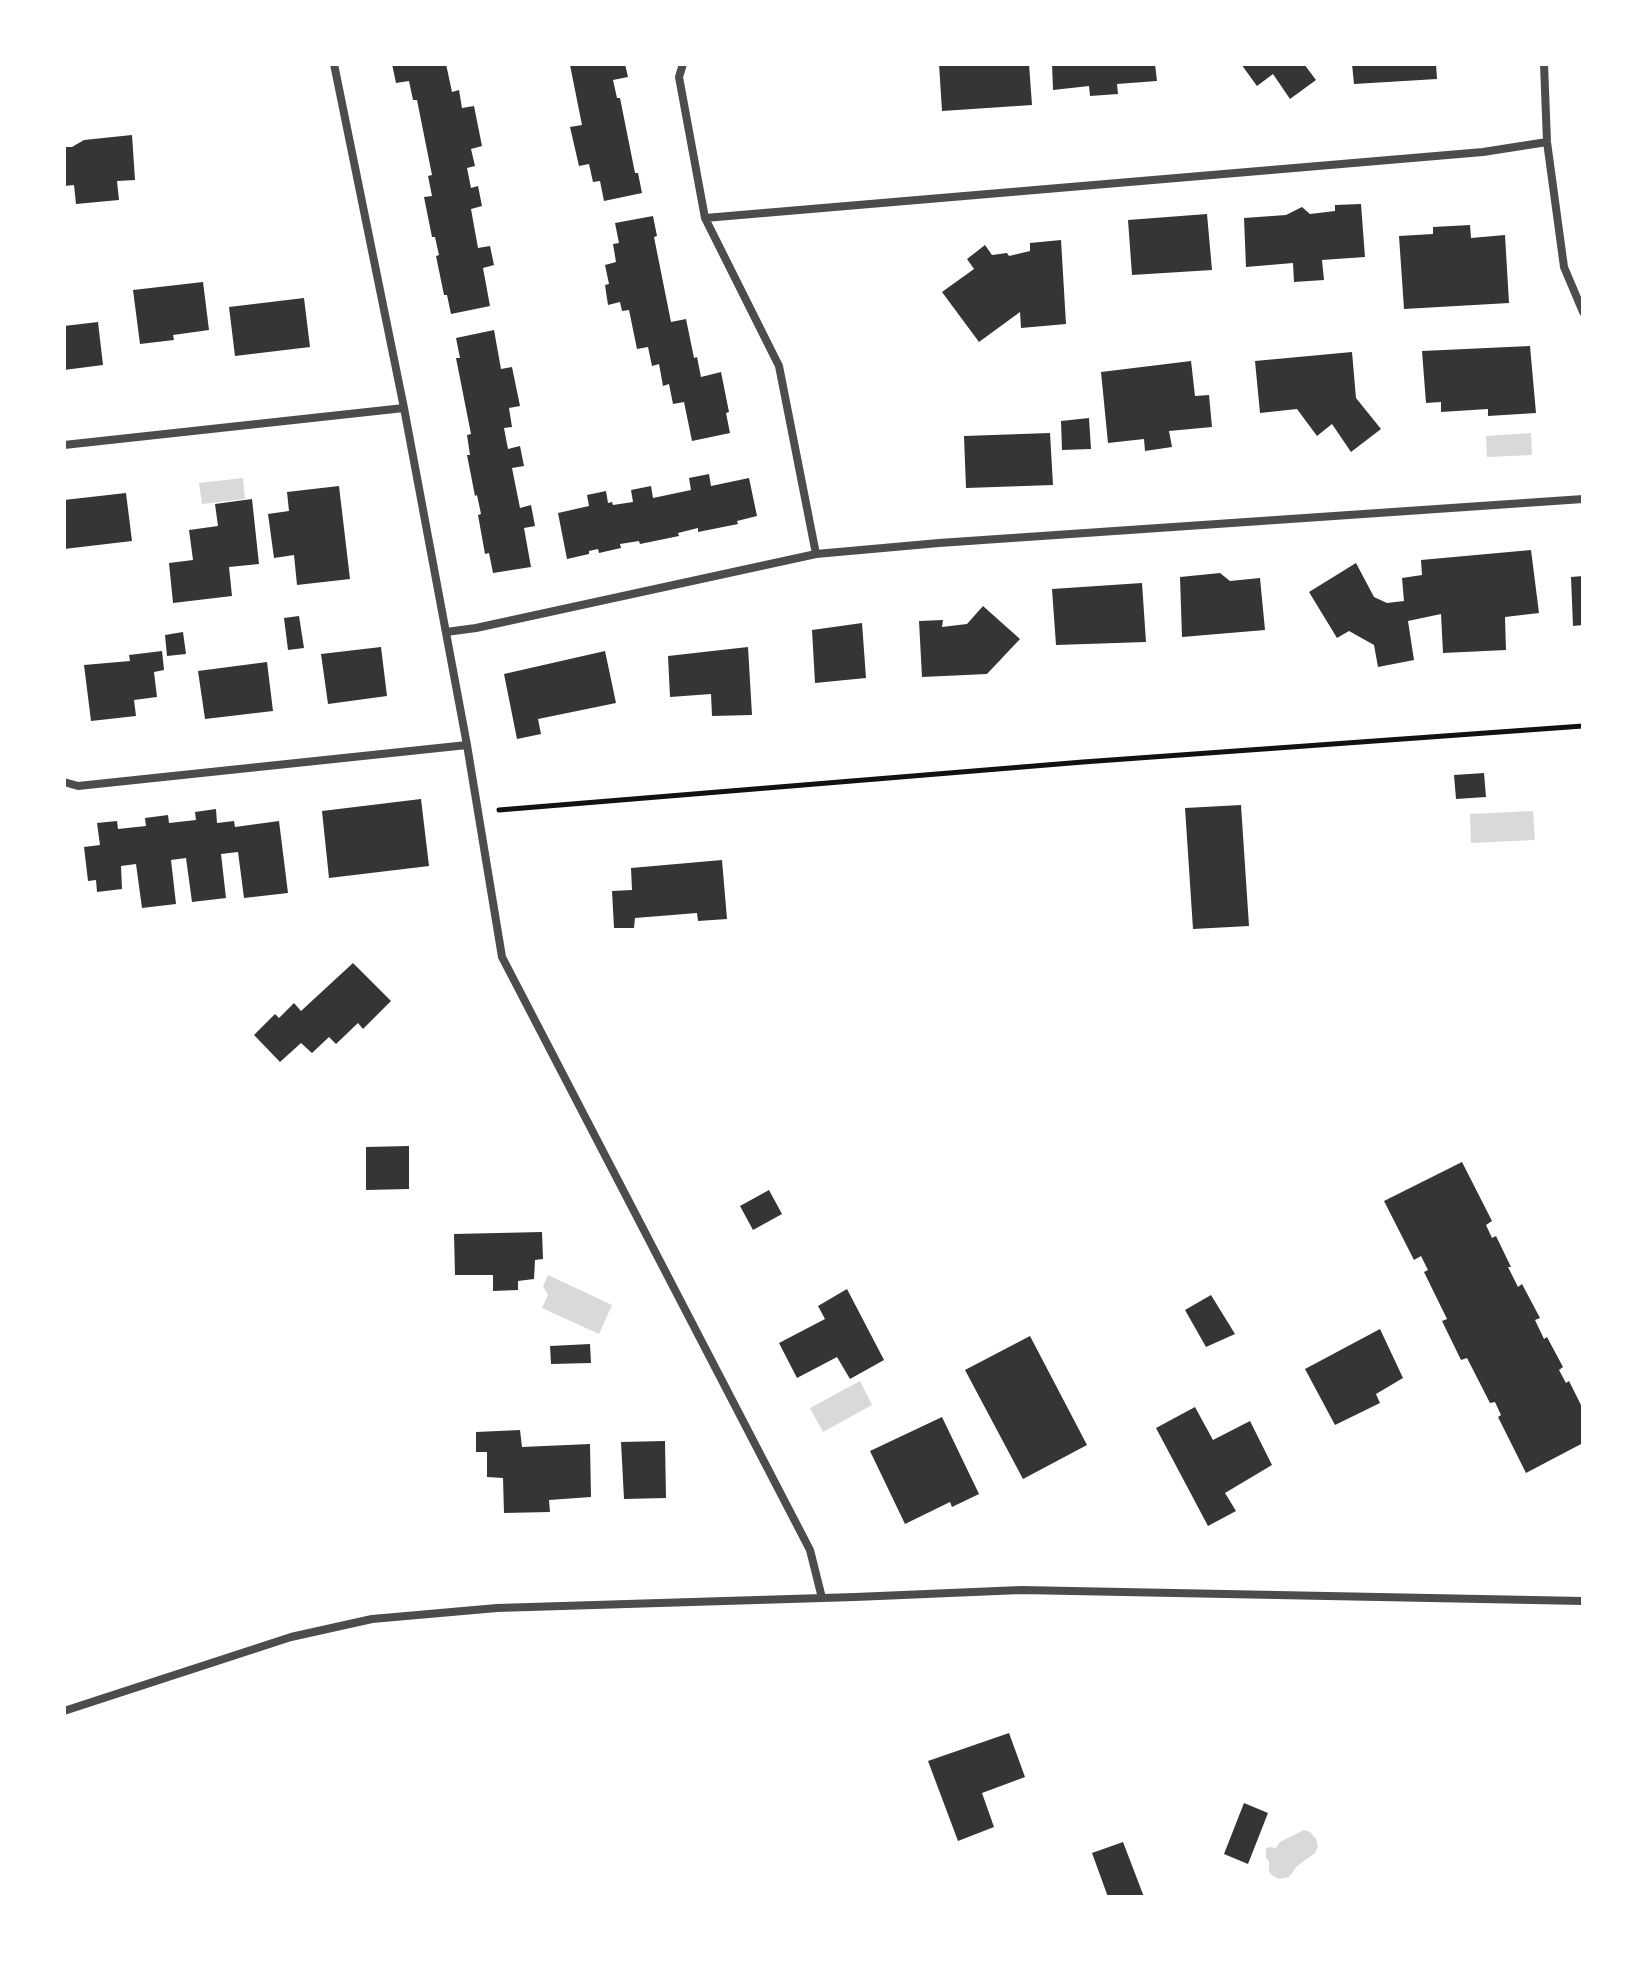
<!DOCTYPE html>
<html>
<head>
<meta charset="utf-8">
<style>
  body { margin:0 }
  #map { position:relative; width:1647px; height:1961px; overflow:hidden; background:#fff; font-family:"Sofia Sans Condensed",sans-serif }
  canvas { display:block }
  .frame { position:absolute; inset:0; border:66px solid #fff; pointer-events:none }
</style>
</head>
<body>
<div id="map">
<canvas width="1647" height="1961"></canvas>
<div class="frame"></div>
</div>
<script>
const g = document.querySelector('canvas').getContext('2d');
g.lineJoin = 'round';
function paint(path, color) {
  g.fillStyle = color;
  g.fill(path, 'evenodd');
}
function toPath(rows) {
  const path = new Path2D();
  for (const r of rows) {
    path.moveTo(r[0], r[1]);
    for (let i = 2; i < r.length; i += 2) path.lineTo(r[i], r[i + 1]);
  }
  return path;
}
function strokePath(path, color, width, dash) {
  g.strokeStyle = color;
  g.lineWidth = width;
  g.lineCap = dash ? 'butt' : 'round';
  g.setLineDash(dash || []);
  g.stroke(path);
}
const water = toPath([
  [1531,433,1532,455,1487,457,1486,436],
  [243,478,245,499,202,504,199,483],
  [1533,811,1535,840,1471,843,1470,814],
  [548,1275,612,1305,599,1334,542,1308,548,1295,543,1286],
  [860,1381,872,1405,823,1432,810,1408],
  [1304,1830,1310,1832,1316,1839,1318,1846,1315,1853,1297,1866,1289,1877,1279,1879,1273,1876,1269,1872,1269,1861,1266,1858,1266,1849,1269,1847,1276,1848,1280,1842]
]);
const building = toPath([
  [392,64,446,64,452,92,459,90,462,108,474,106,482,146,471,149,475,166,467,168,471,188,478,186,482,206,471,209,478,248,490,246,494,265,483,268,490,306,451,314,447,295,444,295,436,256,439,255,435,237,432,237,424,197,432,196,428,176,432,175,417,100,413,100,409,81,396,83],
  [576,64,625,64,628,77,613,80,617,98,620,98,635,173,638,173,642,193,604,201,600,181,593,182,589,164,579,166,570,127,582,125,570,65],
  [939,64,1029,64,1032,105,942,111],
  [1052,64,1155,64,1157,81,1117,84,1118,94,1090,96,1089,86,1053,90],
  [1241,64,1304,64,1316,80,1290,99,1273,74,1257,86],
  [1352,64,1436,64,1437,79,1354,84],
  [132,135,135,180,117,181,119,200,76,204,74,185,64,186,64,147,72,147,84,140],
  [1361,204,1365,257,1322,260,1324,280,1294,282,1293,263,1246,267,1244,218,1286,215,1302,207,1310,214,1335,211,1335,205],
  [1207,214,1212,270,1132,275,1128,220],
  [653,216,657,236,654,237,671,322,686,319,694,358,697,357,701,377,721,372,729,412,726,413,730,433,692,441,684,402,673,404,669,384,663,386,659,364,652,366,648,347,637,349,629,310,622,311,620,302,608,305,605,285,609,284,605,265,616,262,613,244,619,243,615,223],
  [1470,225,1471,238,1505,235,1509,303,1404,309,1399,236,1433,234,1433,227],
  [1061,240,1066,324,1021,328,1020,312,979,342,942,292,974,269,967,259,985,245,992,255,1007,253,1009,256,1030,251,1030,243],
  [203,282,209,330,173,335,174,340,140,344,133,290],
  [304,298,310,347,235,356,229,307],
  [98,322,103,365,64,370,64,326],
  [494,330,501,369,512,367,520,406,509,408,512,427,504,428,508,449,520,446,524,466,512,468,520,508,531,505,535,526,524,528,531,567,493,573,489,553,485,554,478,515,481,514,477,495,475,496,467,455,470,455,467,435,471,434,456,358,460,358,456,338],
  [1530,346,1536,413,1488,416,1488,409,1441,412,1441,402,1426,403,1422,351],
  [1352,352,1356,398,1381,429,1351,452,1332,424,1317,436,1297,409,1260,413,1255,361],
  [1191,361,1195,396,1209,395,1212,427,1169,431,1172,447,1145,451,1144,439,1108,443,1101,372],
  [1089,418,1091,449,1062,450,1061,421],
  [1050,433,1053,485,966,488,964,436],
  [709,474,711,486,749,478,757,516,737,521,738,524,698,532,698,528,678,533,679,536,640,544,639,541,620,544,621,548,599,553,598,549,589,551,589,554,567,559,558,513,589,506,587,495,606,491,608,503,612,502,613,505,633,502,631,490,651,486,653,498,691,490,689,478],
  [339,486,350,579,297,585,294,555,274,558,268,514,289,511,287,492],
  [126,493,132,541,64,549,64,500],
  [252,499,259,564,229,567,232,596,173,603,169,563,193,560,189,530,218,526,215,504],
  [1531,550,1539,613,1505,617,1506,650,1443,653,1441,614,1408,621,1414,660,1378,667,1374,645,1349,631,1337,638,1309,592,1356,563,1374,597,1387,603,1404,601,1402,578,1422,575,1421,560],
  [1220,573,1230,581,1260,578,1265,630,1182,637,1180,577],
  [1583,576,1583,625,1573,626,1571,577],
  [1142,583,1146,642,1056,645,1052,589],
  [983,606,1020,639,987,674,922,677,919,621,943,620,942,627,967,624],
  [299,616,304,648,288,650,284,618],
  [862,623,866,678,815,683,812,630],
  [183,632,186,654,167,656,165,635],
  [381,647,387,696,328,704,321,654],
  [748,647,752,715,712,716,711,694,670,697,668,656],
  [162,651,164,670,154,672,157,697,134,700,136,716,91,721,84,665,130,661,129,655],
  [605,651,616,703,538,719,541,734,517,739,504,674],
  [267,662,273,711,205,719,198,671],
  [1484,773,1486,797,1456,799,1454,775],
  [421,799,429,866,329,878,322,811],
  [1241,805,1249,926,1193,929,1185,808],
  [216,809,217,823,234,821,235,827,279,821,288,893,244,898,238,852,221,854,226,898,192,902,186,858,171,860,176,904,142,908,136,864,121,866,122,889,97,892,96,880,88,881,84,847,100,845,97,823,117,821,118,829,146,826,145,818,168,815,169,823,196,820,195,812],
  [722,860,727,919,698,921,697,913,635,918,634,928,614,928,612,891,632,890,631,868],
  [353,963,391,1001,363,1029,358,1023,336,1044,329,1037,312,1053,301,1043,280,1062,254,1035,275,1014,279,1018,294,1003,301,1011],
  [409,1146,409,1189,366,1190,366,1147],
  [1462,1162,1492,1221,1486,1225,1492,1238,1496,1236,1511,1267,1508,1267,1518,1287,1522,1284,1540,1318,1535,1320,1544,1339,1547,1337,1563,1367,1559,1370,1566,1383,1569,1381,1583,1409,1583,1443,1526,1473,1498,1417,1501,1415,1495,1402,1490,1403,1467,1358,1461,1360,1442,1321,1447,1319,1424,1272,1428,1270,1421,1256,1414,1260,1384,1201],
  [769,1190,782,1214,753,1230,740,1206],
  [542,1232,543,1259,535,1260,534,1279,518,1281,518,1290,493,1291,493,1275,455,1275,454,1234],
  [847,1289,884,1360,850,1379,837,1357,797,1378,779,1343,825,1319,818,1306],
  [1211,1295,1235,1334,1206,1347,1185,1310],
  [1380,1329,1403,1378,1376,1394,1380,1403,1335,1425,1305,1369],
  [1030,1336,1087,1445,1023,1479,965,1370],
  [590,1344,591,1363,551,1364,550,1346],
  [1195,1407,1213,1440,1250,1421,1272,1465,1225,1493,1236,1511,1208,1526,1156,1428],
  [942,1417,979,1494,952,1507,950,1502,905,1524,870,1451],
  [520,1430,522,1447,590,1444,591,1497,549,1500,550,1512,504,1513,503,1478,487,1477,487,1452,476,1452,476,1432],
  [665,1441,666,1498,624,1499,621,1442],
  [1009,1733,1025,1777,982,1793,994,1827,958,1841,928,1761],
  [1244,1803,1268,1813,1248,1864,1224,1854],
  [1123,1842,1128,1855,1144,1897,1108,1897,1092,1853]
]);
const path = toPath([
  [499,810,1083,762,1583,726]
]);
const minor = toPath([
  [334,64,404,408,467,745,502,957,810,1550,822,1598],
  [1544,64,1547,142,1564,267,1583,312],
  [705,218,1483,152,1547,142],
  [64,445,404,408],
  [816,554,939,543,1583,499],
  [446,632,476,628,816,554,779,366,705,218,679,77,683,64],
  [64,782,78,786,467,745],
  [64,1711,291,1637,372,1619,497,1608,855,1597,1021,1590,1583,1601]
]);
paint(water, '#d9d9d9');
paint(building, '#353535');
strokePath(path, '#111', 5);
strokePath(minor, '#4c4c4c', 8);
</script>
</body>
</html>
